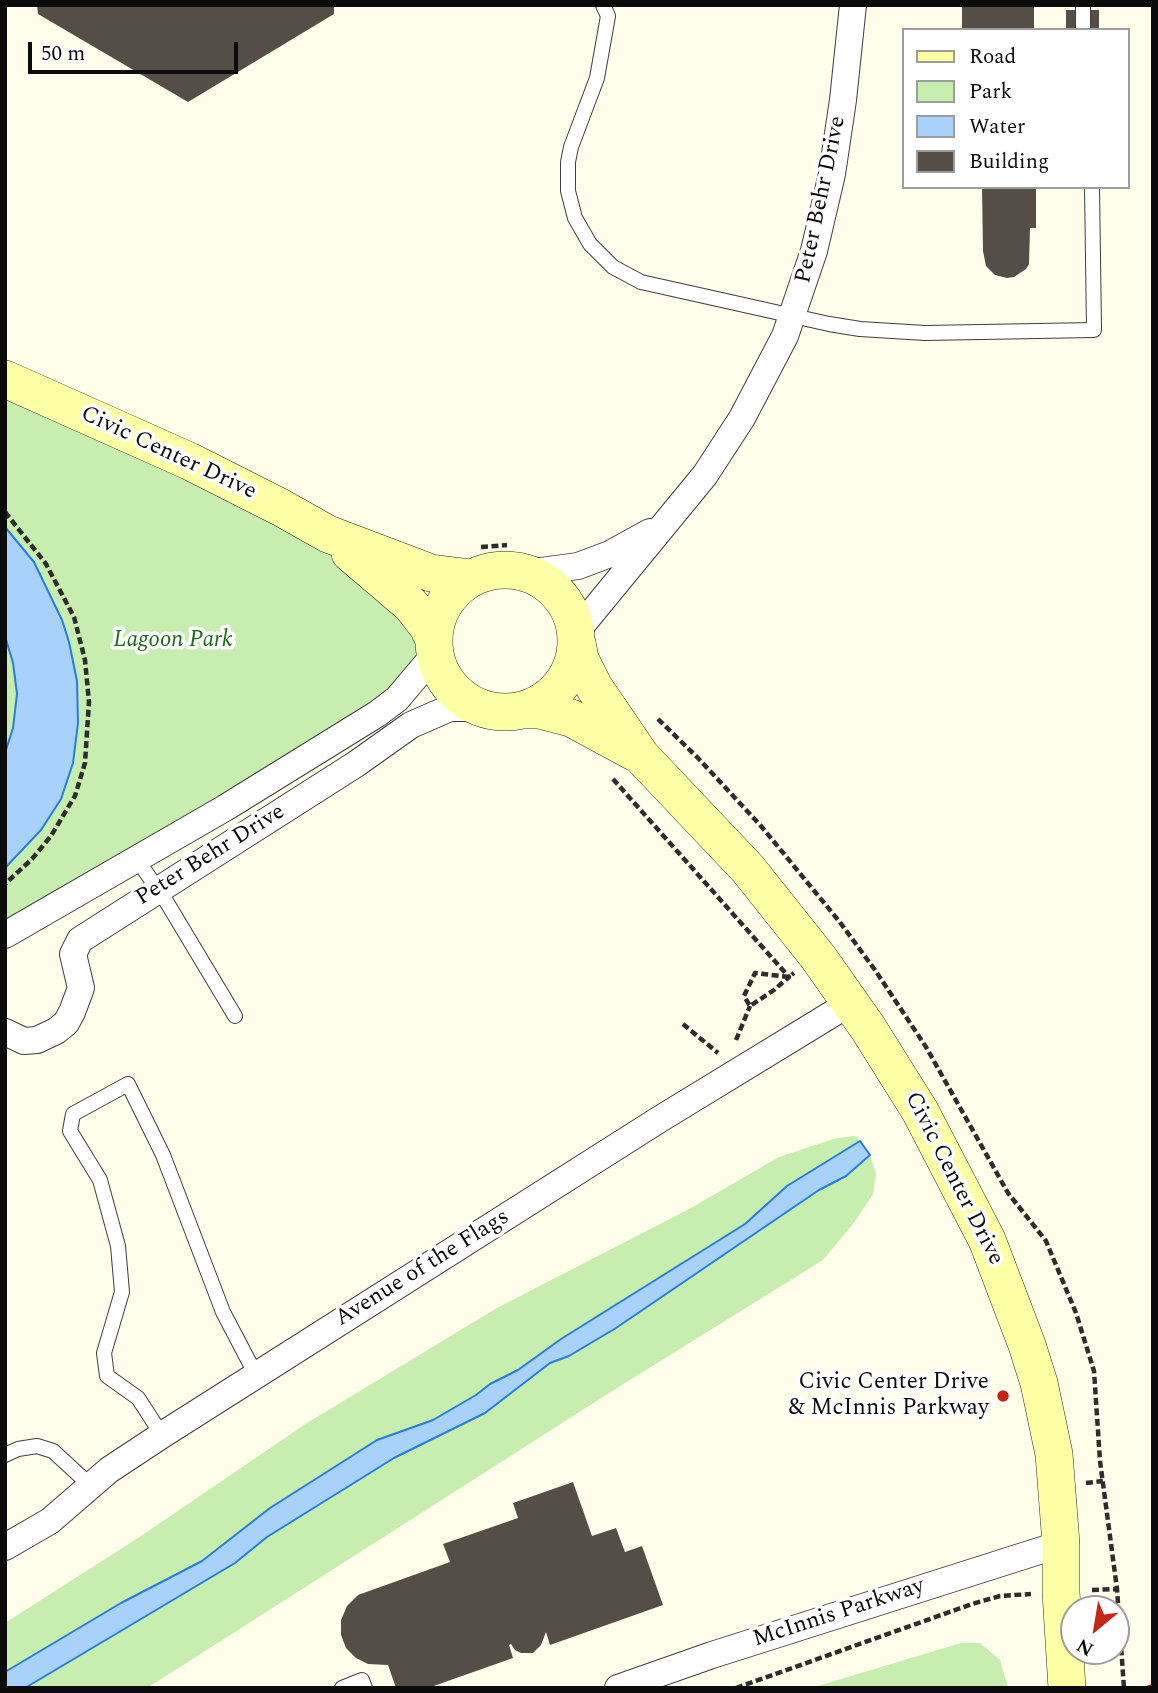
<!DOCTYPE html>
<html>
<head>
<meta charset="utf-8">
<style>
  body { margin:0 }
  #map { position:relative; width:1158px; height:1693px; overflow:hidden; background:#fffeea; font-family:Spectral,serif }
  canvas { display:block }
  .frame { position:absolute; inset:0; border:7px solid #0b0b0b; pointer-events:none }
  .legend { position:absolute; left:902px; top:28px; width:228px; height:161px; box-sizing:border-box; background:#fff; border:2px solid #9d9d9d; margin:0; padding:9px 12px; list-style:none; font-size:21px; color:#0b0b0b }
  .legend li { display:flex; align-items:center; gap:14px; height:35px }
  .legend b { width:35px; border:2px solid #9d9d9d }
  .north { position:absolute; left:1060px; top:1595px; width:70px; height:70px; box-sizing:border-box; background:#fff; border:2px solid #9d9d9d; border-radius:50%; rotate:210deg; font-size:19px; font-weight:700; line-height:28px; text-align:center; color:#0b0b0b }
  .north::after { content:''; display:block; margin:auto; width:24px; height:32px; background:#c82516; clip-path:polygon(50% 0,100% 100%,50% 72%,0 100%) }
  .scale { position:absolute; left:28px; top:42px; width:210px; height:32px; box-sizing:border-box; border:4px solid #0b0b0b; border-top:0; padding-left:9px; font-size:21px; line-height:24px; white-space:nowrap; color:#0b0b0b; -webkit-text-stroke:5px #fff; paint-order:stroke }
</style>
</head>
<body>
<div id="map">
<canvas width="1158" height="1693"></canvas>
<div class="frame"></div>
<ul class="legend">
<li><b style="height:9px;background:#fdffa5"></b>Road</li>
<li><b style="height:19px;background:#c7edaf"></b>Park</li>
<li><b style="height:19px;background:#a8d2fc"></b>Water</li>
<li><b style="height:19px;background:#554e47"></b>Building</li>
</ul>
<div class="north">N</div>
<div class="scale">50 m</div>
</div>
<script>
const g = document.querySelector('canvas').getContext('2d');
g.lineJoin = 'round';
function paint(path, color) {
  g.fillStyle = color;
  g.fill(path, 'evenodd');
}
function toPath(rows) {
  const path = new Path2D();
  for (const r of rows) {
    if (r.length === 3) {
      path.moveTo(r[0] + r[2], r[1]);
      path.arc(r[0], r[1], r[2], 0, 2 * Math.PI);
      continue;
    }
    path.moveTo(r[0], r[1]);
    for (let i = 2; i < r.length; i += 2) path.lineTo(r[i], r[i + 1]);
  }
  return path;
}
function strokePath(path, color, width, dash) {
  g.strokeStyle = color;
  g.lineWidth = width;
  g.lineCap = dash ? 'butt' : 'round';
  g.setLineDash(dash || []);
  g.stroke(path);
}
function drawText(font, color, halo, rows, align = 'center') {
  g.font = font + ' Spectral,serif';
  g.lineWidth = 7;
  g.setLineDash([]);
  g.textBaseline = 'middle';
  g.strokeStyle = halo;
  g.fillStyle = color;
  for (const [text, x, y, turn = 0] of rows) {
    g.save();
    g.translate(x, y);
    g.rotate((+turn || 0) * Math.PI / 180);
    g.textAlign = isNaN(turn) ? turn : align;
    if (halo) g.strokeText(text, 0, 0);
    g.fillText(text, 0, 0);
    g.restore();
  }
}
const green = toPath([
  [5,379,280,507,428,627,419,675,5,935],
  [855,1136,860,1141,787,1186,745,1224,561,1339,518,1370,490,1384,476,1395,433,1420,377,1440,270,1508,202,1561,176,1573,5,1672,5,1623,138,1538,307,1423,497,1308,691,1208,779,1157,837,1138],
  [870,1155,876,1174,873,1194,856,1220,823,1260,617,1388,155,1683,147,1688,25,1688,235,1563,267,1537,394,1458,485,1413,550,1363,569,1356,820,1190,846,1176],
  [961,1643,980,1643,1000,1660,1008,1688,811,1688]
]);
const water = toPath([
  [5,527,34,562,62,620,69,642,77,681,78,723,73,763,61,799,41,830,5,868,5,753,13,728,17,694,13,663,5,636,5,527],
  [860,1141,870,1155,846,1176,819,1190,616,1328,569,1356,550,1363,485,1413,394,1458,267,1537,235,1563,25,1688,5,1688,5,1672,121,1603,202,1561,270,1508,377,1440,433,1420,476,1395,490,1384,518,1370,561,1339,745,1224,787,1186,860,1141]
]);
const building = toPath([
  [37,5,334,5,334,14,188,102,38,14],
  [962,5,1034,5,1034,30,962,30],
  [1066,10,1099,10,1099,30,1066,30],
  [982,187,1036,187,1036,228,1030,228,1029,264,1026,269,1014,277,1007,278,995,275,986,266,983,251],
  [573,1482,592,1536,616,1528,625,1552,642,1546,663,1605,550,1645,546,1632,541,1645,533,1653,521,1653,515,1650,511,1644,509,1645,513,1658,428,1688,396,1688,388,1665,368,1664,356,1658,346,1648,341,1635,341,1620,347,1606,358,1595,450,1562,443,1544,518,1518,513,1503]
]);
const path = toPath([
  [5,512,46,564,74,617,85,660,89,702,85,763,75,796,51,836,32,859,5,884],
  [481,547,507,545],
  [658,719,698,758,761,826,839,921,875,970,926,1047,1008,1193,1046,1241,1076,1313,1094,1371,1100,1461,1117,1589,1124,1688],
  [613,779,789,977,774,990,750,1006,744,996,755,973,789,977,794,973],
  [683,1024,718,1053],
  [736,1040,750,1006],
  [1086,1483,1103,1481],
  [1092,1590,1117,1589],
  [736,1688,972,1604,1000,1596,1031,1594]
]);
const lane = toPath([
  [603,5,608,16,597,78,571,147,568,162,568,191,575,218,590,244,613,267,641,282,829,324,860,329,925,333,1094,330,1092,187],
  [1083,5,1083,30],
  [136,858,166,901,235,1016],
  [162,1435,138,1398,107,1376,104,1353,122,1292,118,1246,100,1180,70,1131,73,1114,128,1084,163,1155,223,1312,256,1375],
  [5,1455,18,1449,37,1446,53,1451,91,1486],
  [342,1688,362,1680,365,1688]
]);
const street = toPath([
  [515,570,541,571,578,566,610,554,650,532],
  [576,632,705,475,742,418,785,336,814,251,832,174,843,100,853,5],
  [5,935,225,808,377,714,397,699,435,654],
  [5,1032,24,1041,37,1040,56,1031,66,1023,72,1012,81,988,73,954,80,940,356,764,411,725,450,708,481,708],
  [5,1547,50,1521,109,1470,162,1435,660,1119,850,1003],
  [618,1688,712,1655,1061,1544]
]);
const secondary = toPath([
  [5,379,189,461,280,507,328,534,431,573,471,578],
  [350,553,411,605,428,627,434,640],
  [505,641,71],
  [577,643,580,659,594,687,641,756,748,869,818,957,868,1028,920,1111,987,1240,1027,1345,1039,1383,1054,1454,1061,1544,1061,1592,1067,1688],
  [523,710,540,710,571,718,634,752]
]);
const rail = toPath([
  [1148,1688,1153,1686]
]);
const markers = [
  [1003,1396,7,"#c82516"]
];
const streetNames = [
  ["Peter Behr Drive",822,200,-78],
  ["Civic Center Drive",168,454,25],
  ["Peter Behr Drive",211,856,-32],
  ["Civic Center Drive",953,1179,63],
  ["Avenue of the Flags",423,1269,-32],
  ["McInnis Parkway",839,1614,-18]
];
const parkNames = [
  ["Lagoon Park",173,641]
];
const poiNames = [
  ["Civic Center Drive",989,1383],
  ["& McInnis Parkway",989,1409]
];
paint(green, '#c7edaf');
paint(water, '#a8d2fc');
strokePath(water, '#287cdb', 2);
paint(building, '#554e47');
strokePath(lane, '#3e3e3e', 16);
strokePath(street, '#3e3e3e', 28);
strokePath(secondary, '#2d2d2d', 38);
strokePath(path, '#2d2d2d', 4.5, [7, 3.5]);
strokePath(lane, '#fff', 14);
strokePath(street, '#fff', 26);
strokePath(secondary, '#fdffa5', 37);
strokePath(rail, '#c82516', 5);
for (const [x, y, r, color] of markers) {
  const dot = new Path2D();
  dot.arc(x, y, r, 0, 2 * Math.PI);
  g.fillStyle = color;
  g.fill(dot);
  strokePath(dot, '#fff', 2.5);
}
drawText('23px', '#0b0b0b', '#fff', streetNames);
drawText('italic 23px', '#1c6916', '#fff', parkNames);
drawText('23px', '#0b0b0b', '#fff', poiNames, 'right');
</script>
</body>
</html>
